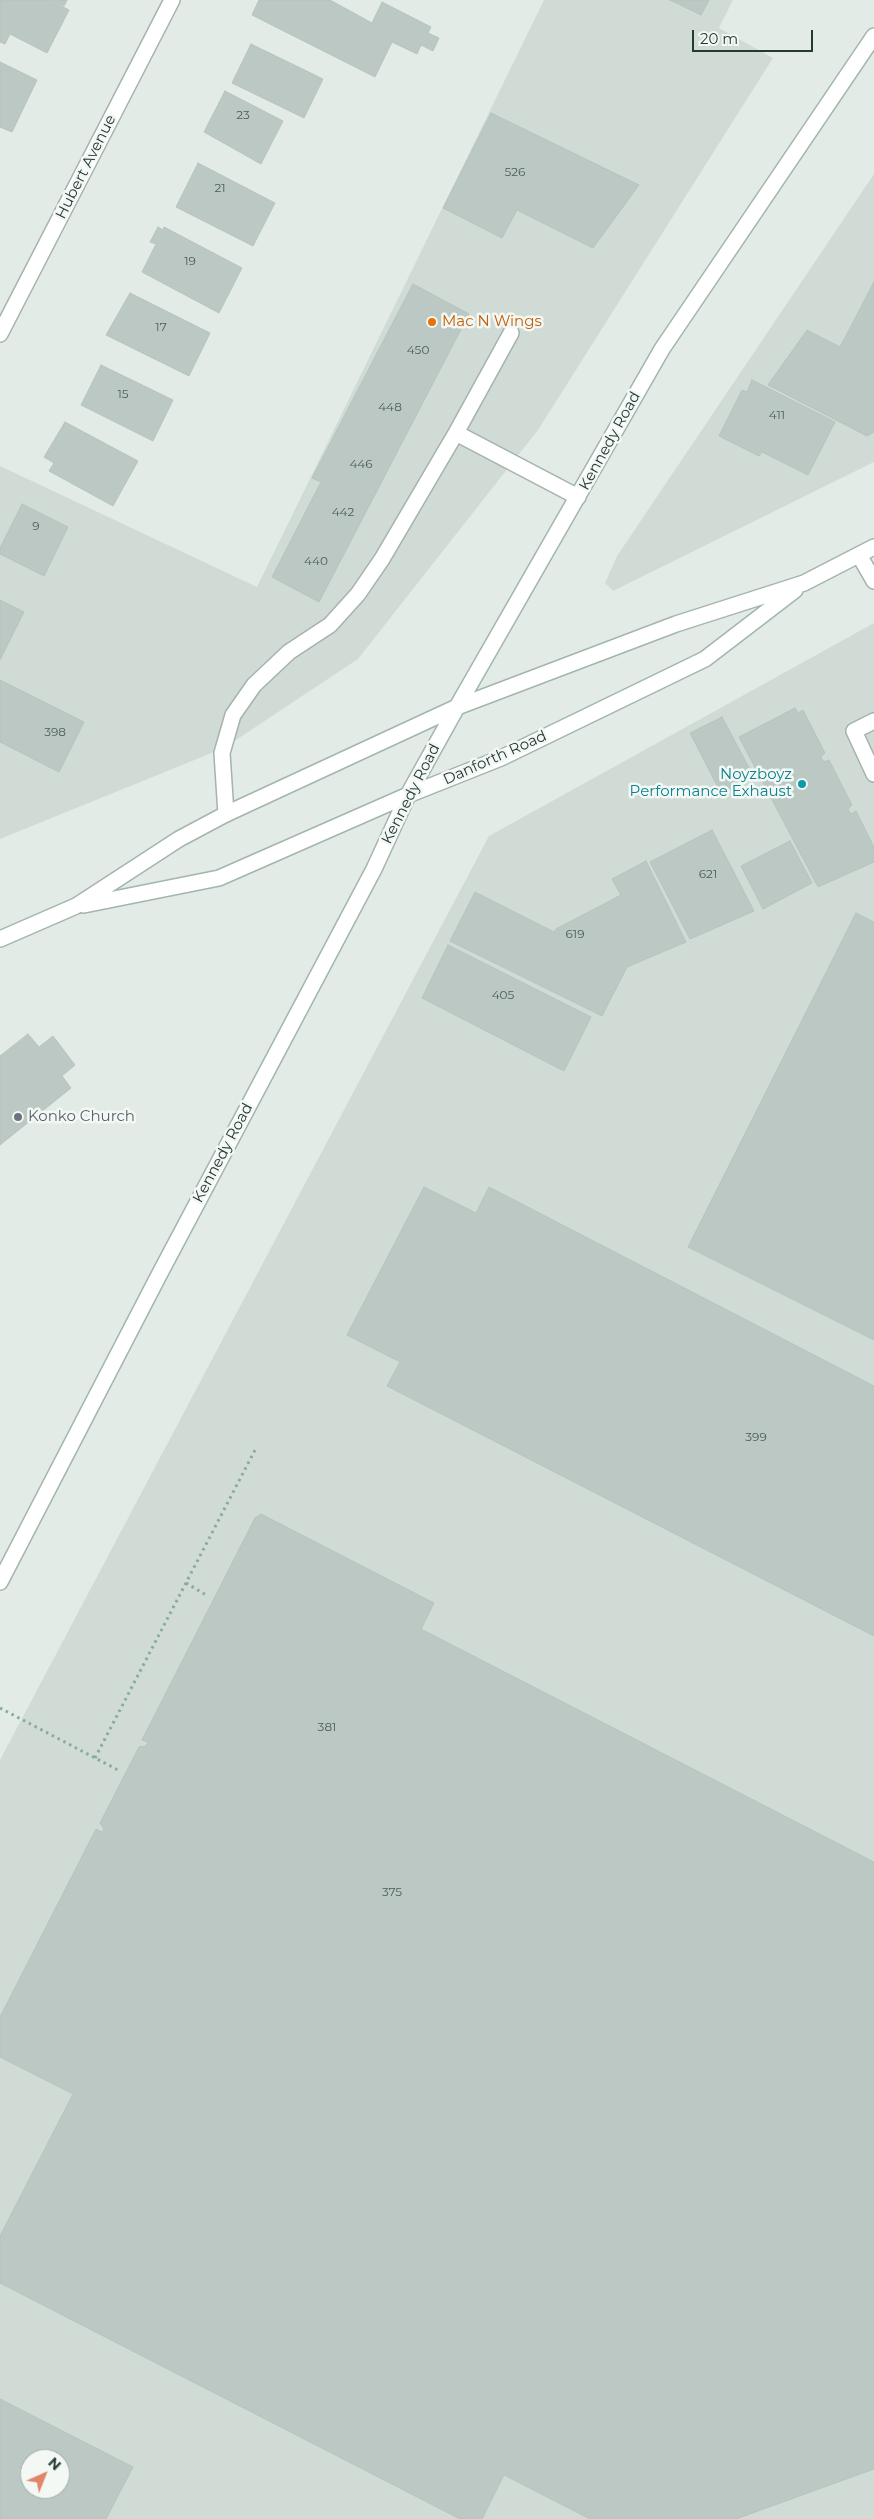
<!DOCTYPE html>
<html>
<head>
<meta charset="utf-8">
<style>
  body { margin:0 }
  #map { position:relative; width:874px; height:2519px; overflow:hidden; background:#e3ebe7; font-family:Montserrat,sans-serif }
  canvas { display:block }
  .north { position:absolute; left:20px; top:2449px; width:50px; height:50px; box-sizing:border-box; background:#f3f8f5; border:1px solid #a1aca8; border-radius:50%; rotate:44deg; font-size:14px; font-weight:700; line-height:20px; text-align:center; color:#253a34 }
  .north::after { content:''; display:block; margin:auto; width:18px; height:22px; background:#e1856b; clip-path:polygon(50% 0,100% 100%,50% 72%,0 100%) }
  .scale { position:absolute; left:692px; top:30px; width:121px; height:22px; box-sizing:border-box; border:2px solid #253a34; border-top:0; padding-left:6px; font-size:15px; line-height:18px; white-space:nowrap; color:#253a34; -webkit-text-stroke:4px #f3f8f5; paint-order:stroke }
</style>
</head>
<body>
<div id="map">
<canvas width="874" height="2519"></canvas>
<div class="north">N</div>
<div class="scale">20 m</div>
</div>
<script>
const g = document.querySelector('canvas').getContext('2d');
g.lineJoin = 'round';
function paint(path, color) {
  g.fillStyle = color;
  g.fill(path, 'evenodd');
}
function toPath(rows) {
  const path = new Path2D();
  for (const r of rows) {
    path.moveTo(r[0], r[1]);
    for (let i = 2; i < r.length; i += 2) path.lineTo(r[i], r[i + 1]);
  }
  return path;
}
function strokePath(path, color, width, dash) {
  g.strokeStyle = color;
  g.lineWidth = width;
  g.lineCap = dash ? 'butt' : 'round';
  g.setLineDash(dash || []);
  g.stroke(path);
}
function drawText(font, color, halo, rows, align = 'center') {
  g.font = font + ' Montserrat,sans-serif';
  g.lineWidth = 5;
  g.setLineDash([]);
  g.textBaseline = 'middle';
  g.strokeStyle = halo;
  g.fillStyle = color;
  for (const [text, x, y, turn = 0] of rows) {
    g.save();
    g.translate(x, y);
    g.rotate((+turn || 0) * Math.PI / 180);
    g.textAlign = isNaN(turn) ? turn : align;
    if (halo) g.strokeText(text, 0, 0);
    g.fillText(text, 0, 0);
    g.restore();
  }
}
const built = toPath([
  [544,0,733,0,719,28,773,58,538,430,358,659,224,748,0,839,0,466,257,587],
  [874,174,874,462,613,591,605,583,617,556],
  [874,623,874,2519,0,2519,0,1760,489,836],
  [30,2459,60,2459,60,2489,30,2489]
]);
const building = toPath([
  [0,0,49,0,69,10,47,53,10,34,5,44,0,42,0,0],
  [51,0,67,0,64,6,51,0],
  [259,0,330,0,372,23,382,2,431,27,428,33,439,38,433,51,421,45,417,54,392,42,375,77,252,15,259,0],
  [670,0,709,0,701,15,670,0],
  [251,44,323,79,304,118,232,83,251,44],
  [0,62,37,80,12,132,0,127,0,62],
  [225,91,283,121,261,164,204,132,225,91],
  [491,113,639,185,593,248,517,210,502,238,443,208,491,113],
  [198,163,275,203,253,246,176,207,198,163],
  [158,227,163,230,164,227,242,268,219,313,142,272,156,244,150,242,158,227],
  [874,282,874,432,867,436,768,385,807,330,840,347,874,282],
  [413,284,469,314,319,602,272,577,321,482,312,478,413,284],
  [130,293,210,333,189,376,106,335,130,293],
  [101,365,173,400,153,441,81,405,101,365],
  [752,380,835,422,808,475,762,452,759,456,719,436,742,390,747,392,752,380],
  [65,422,138,461,113,506,49,471,54,463,44,457,65,422],
  [22,504,68,527,44,576,0,554,0,548,22,504],
  [0,600,24,612,0,660,0,600],
  [0,680,84,722,59,772,0,742,0,680],
  [795,708,798,713,803,710,825,753,821,757,823,762,829,760,852,805,848,809,851,814,856,811,874,847,874,862,818,887,739,737,795,708],
  [722,717,754,777,721,793,690,733,722,717],
  [712,830,754,911,690,939,650,862,712,830],
  [790,841,812,883,763,909,741,866,790,841],
  [646,861,686,942,627,967,602,1016,450,941,475,892,554,932,556,929,621,895,612,879,646,861],
  [856,913,874,922,874,1340,688,1247,856,913],
  [448,945,591,1017,564,1071,422,998,448,945],
  [28,1034,39,1047,53,1036,75,1065,62,1076,71,1088,0,1145,0,1056,28,1034],
  [424,1187,476,1213,489,1187,874,1386,874,1636,387,1386,400,1362,347,1335,424,1187],
  [261,1514,434,1603,421,1629,874,1862,874,2469,736,2519,590,2519,504,2475,482,2519,460,2519,0,2283,0,2236,73,2094,0,2057,0,2017,96,1829,102,1832,104,1829,100,1823,139,1747,146,1746,148,1742,142,1740,255,1518,261,1514],
  [0,2399,133,2467,106,2519,0,2519,0,2399],
  [30,2459,60,2459,60,2489,30,2489,30,2459]
]);
const path = toPath([
  [186,1583,206,1595],
  [0,1708,118,1770],
  [95,1758,255,1450]
]);
const lane = toPath([
  [511,333,456,433,578,497],
  [859,555,874,581],
  [874,721,854,731,874,774],
  [226,814,222,753,233,715,254,685,289,652,330,625,358,594,382,559,456,433]
]);
const street = toPath([
  [0,334,172,0]
]);
const secondary = toPath([
  [84,905,219,878,408,795,501,758,705,659,795,590],
  [0,939,76,906,179,839,226,814,457,707,676,624,804,583,874,547],
  [0,1582,159,1275,374,869,408,795,457,707,662,349,874,36]
]);
const markers = [
  [432,322,5,"#e8710a"],
  [802,784,5,"#0f9aa8"],
  [18,1117,5,"#6b7280"]
];
const numberNames = [
  ["23",243,115],
  ["526",515,172],
  ["21",220,188],
  ["19",190,261],
  ["17",161,327],
  ["450",418,350],
  ["15",123,394],
  ["448",390,407],
  ["411",777,415],
  ["446",361,464],
  ["442",343,512],
  ["9",36,526],
  ["440",316,561],
  ["398",55,732],
  ["621",708,874],
  ["619",575,934],
  ["405",503,995],
  ["399",756,1437],
  ["381",327,1727],
  ["375",392,1892]
];
const streetNames = [
  ["Hubert Avenue",86,167,-63],
  ["Kennedy Road",610,441,-61],
  ["Danforth Road",495,758,-24],
  ["Kennedy Road",411,794,-63],
  ["Kennedy Road",223,1153,-62]
];
const foodNames = [
  ["Mac N Wings",442,322]
];
const cultureNames = [
  ["Noyzboyz",792,775],
  ["Performance Exhaust",792,792]
];
const worshipNames = [
  ["Konko Church",28,1117]
];
paint(built, '#d1dbd6');
paint(building, '#bcc8c3');
strokePath(building, '#b6c4be', 1);
strokePath(lane, '#a6b2ae', 18);
strokePath(street, '#a6b2ae', 18);
strokePath(secondary, '#a3b5ae', 18);
strokePath(path, '#87ab9f', 3, [2.5, 4]);
strokePath(lane, '#fff', 15);
strokePath(street, '#fff', 15);
strokePath(secondary, '#fff', 15);
for (const [x, y, r, color] of markers) {
  const dot = new Path2D();
  dot.arc(x, y, r, 0, 2 * Math.PI);
  g.fillStyle = color;
  g.fill(dot);
  strokePath(dot, '#f3f8f5', 2);
}
drawText('12px', '#4b5e58', null, numberNames);
drawText('15px', '#253a34', '#f3f8f5', streetNames);
drawText('15px', '#c56008', '#f3f8f5', foodNames, 'left');
drawText('15px', '#0d838f', '#f3f8f5', cultureNames, 'right');
drawText('15px', '#5b616d', '#f3f8f5', worshipNames, 'left');
</script>
</body>
</html>
